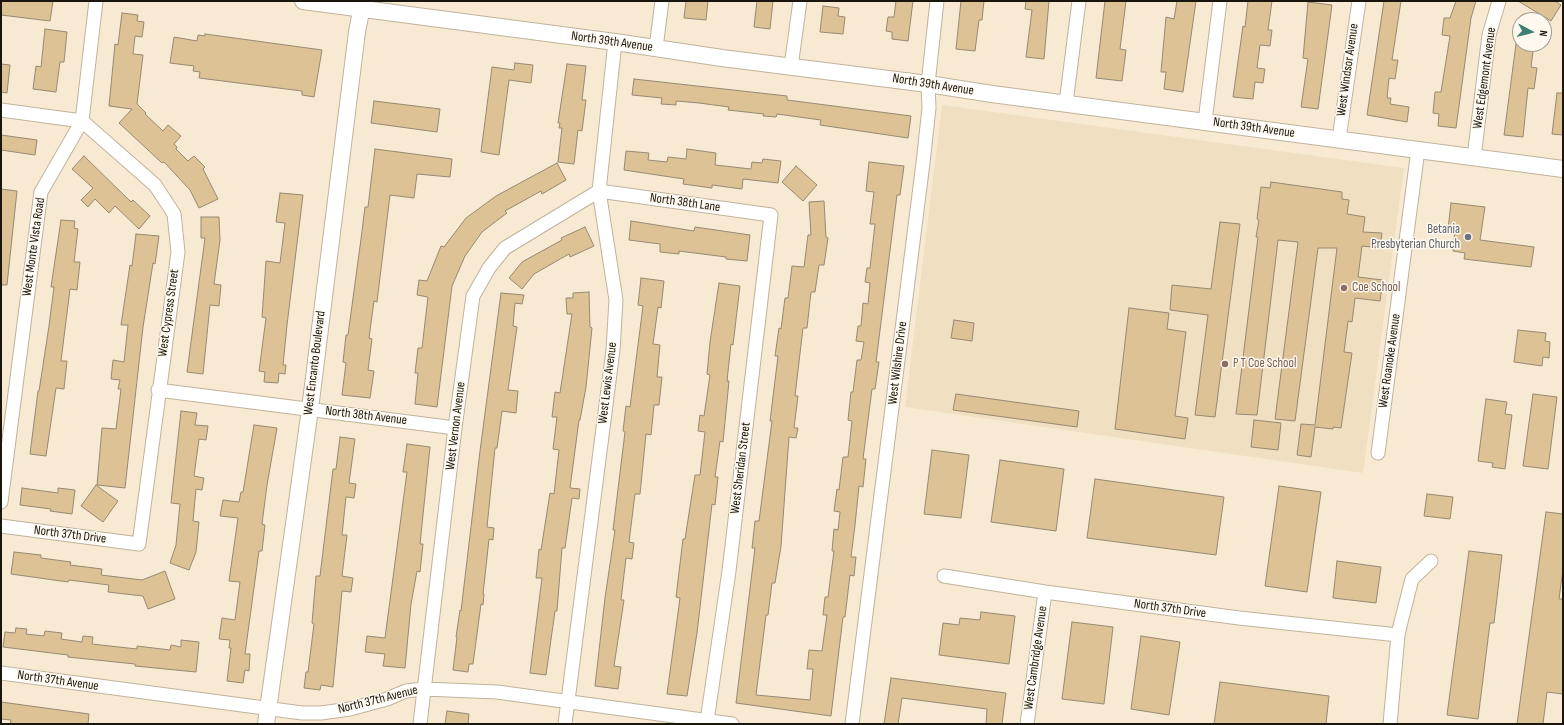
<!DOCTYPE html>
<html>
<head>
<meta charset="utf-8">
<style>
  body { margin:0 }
  #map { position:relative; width:1564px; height:725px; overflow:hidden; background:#f8ead2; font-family:"Sofia Sans Condensed",sans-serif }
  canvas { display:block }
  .frame { position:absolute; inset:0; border:2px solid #1a150d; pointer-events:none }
  .north { position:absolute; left:1512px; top:12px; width:40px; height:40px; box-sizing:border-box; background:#fef8ee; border:1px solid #a39d94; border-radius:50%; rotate:97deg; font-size:11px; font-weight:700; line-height:16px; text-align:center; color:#1a150d }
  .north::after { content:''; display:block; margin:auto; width:14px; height:18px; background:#3e8070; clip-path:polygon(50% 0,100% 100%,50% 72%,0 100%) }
</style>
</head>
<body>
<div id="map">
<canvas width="1564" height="725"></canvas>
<div class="frame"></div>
<div class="north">N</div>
</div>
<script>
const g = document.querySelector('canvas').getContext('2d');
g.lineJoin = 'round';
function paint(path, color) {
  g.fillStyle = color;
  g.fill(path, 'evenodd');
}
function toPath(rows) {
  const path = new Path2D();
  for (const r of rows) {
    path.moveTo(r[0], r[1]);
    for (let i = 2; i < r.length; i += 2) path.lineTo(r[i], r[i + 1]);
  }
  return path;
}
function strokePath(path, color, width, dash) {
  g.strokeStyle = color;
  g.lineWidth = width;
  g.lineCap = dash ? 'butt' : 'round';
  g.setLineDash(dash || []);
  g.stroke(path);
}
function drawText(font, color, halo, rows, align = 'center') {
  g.font = font + ' "Sofia Sans Condensed",sans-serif';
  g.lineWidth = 3;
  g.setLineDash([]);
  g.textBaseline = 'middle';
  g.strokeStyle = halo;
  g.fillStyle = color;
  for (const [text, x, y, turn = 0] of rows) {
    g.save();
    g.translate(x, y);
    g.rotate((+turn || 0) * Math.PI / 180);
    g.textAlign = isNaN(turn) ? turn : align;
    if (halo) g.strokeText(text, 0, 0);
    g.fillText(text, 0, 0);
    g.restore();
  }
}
const built = toPath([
  [942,105,1404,168,1363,473,905,407]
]);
const building = toPath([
  [1,1,53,1,50,21,1,15,1,1],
  [686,1,708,1,706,20,684,18,686,1],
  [757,1,773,1,770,29,754,27,757,1],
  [896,1,913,1,908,41,892,39,892,32,886,31,888,17,894,17,896,1],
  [961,1,984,1,982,20,979,20,975,51,956,49,961,1],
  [1026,1,1049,1,1044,59,1026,57,1032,10,1025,9,1026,1],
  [1105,1,1126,1,1120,49,1126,50,1122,81,1096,78,1105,1],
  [1177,1,1196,1,1183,92,1164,89,1166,72,1161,72,1166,17,1174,19,1177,1],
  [1248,1,1272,1,1268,30,1272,30,1270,46,1260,45,1257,68,1265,69,1263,83,1255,82,1253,99,1233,97,1243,26,1245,27,1248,1],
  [1384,1,1401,1,1392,60,1398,60,1395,79,1389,78,1387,98,1391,98,1390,104,1409,107,1407,122,1367,115,1384,1],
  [1456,1,1476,1,1471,18,1456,128,1438,126,1439,114,1433,113,1435,92,1441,92,1450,36,1442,35,1444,18,1450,18,1456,1],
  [1518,1,1555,1,1561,5,1551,21,1518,1],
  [1308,2,1332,5,1318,109,1301,107,1308,59,1303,58,1308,2],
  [823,6,839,8,838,16,845,17,843,34,820,32,823,6],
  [122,13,138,15,137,21,144,22,142,37,135,36,133,54,143,55,137,104,146,113,145,114,163,131,168,125,181,136,174,144,177,147,176,149,188,161,194,156,205,167,203,169,218,199,199,208,190,190,164,162,162,163,119,123,132,109,109,106,115,44,118,45,122,13],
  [45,29,67,32,64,62,60,62,56,92,33,89,36,66,41,67,45,29],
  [205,34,322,50,314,97,302,95,302,91,199,78,200,72,193,71,194,66,170,63,174,37,197,41,198,35,205,36,205,34],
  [1516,44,1534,44,1531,67,1537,68,1534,89,1528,88,1523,137,1504,135,1516,44],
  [515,63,533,65,531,83,509,80,499,155,481,152,492,67,514,70,515,63],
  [1,64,10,65,7,93,1,92,1,64],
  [567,64,586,66,582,100,586,100,582,131,578,130,574,164,558,162,562,128,559,128,560,123,558,123,567,64],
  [634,79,787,96,787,100,911,116,908,138,820,125,821,120,777,114,776,117,763,116,764,114,728,110,729,107,699,103,676,101,676,105,661,104,662,98,632,95,634,79],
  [1557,93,1563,93,1563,135,1552,134,1557,93],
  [374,101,440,109,437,132,371,123,374,101],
  [1,135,37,140,35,155,1,150,1,135],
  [375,149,452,159,450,177,417,174,414,198,390,195,377,302,374,301,369,338,372,339,368,370,374,371,370,398,342,395,346,363,343,362,346,335,348,335,361,239,365,207,368,207,375,149],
  [687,149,716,153,715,165,751,169,752,162,762,163,763,159,781,161,778,183,743,179,742,189,712,185,712,188,683,184,684,179,624,170,626,151,649,153,648,160,667,162,668,157,686,159,687,149],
  [84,156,131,202,133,200,150,216,139,229,115,206,109,213,95,199,88,207,81,200,93,188,72,169,84,156],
  [869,162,904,166,900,195,897,195,876,362,879,362,875,389,872,389,863,459,866,459,863,487,859,486,855,525,851,557,856,557,854,576,850,575,845,617,843,617,831,716,736,703,755,548,752,548,755,521,759,521,772,421,770,421,778,356,775,356,779,328,781,329,785,298,788,298,792,266,804,267,808,235,811,235,809,202,824,201,826,237,828,238,824,265,819,265,815,292,811,292,807,328,803,328,795,396,798,396,794,428,798,428,796,438,789,437,781,546,775,583,772,583,768,615,766,615,756,695,810,700,813,669,807,669,809,650,822,651,827,615,823,615,825,597,828,597,834,551,832,551,834,529,838,530,840,512,834,511,837,489,839,490,843,457,848,457,852,421,848,420,851,392,853,392,857,360,861,360,864,342,856,341,858,326,861,326,863,303,868,304,870,283,865,282,867,268,870,268,875,224,870,224,874,192,866,191,869,162],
  [557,163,566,180,542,194,541,191,505,211,507,213,482,232,465,256,452,286,437,407,415,404,418,373,415,373,418,348,422,348,428,297,417,295,419,280,427,281,441,246,444,247,466,218,496,196,557,163],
  [796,166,817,185,803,201,782,182,796,166],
  [1271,182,1342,192,1342,199,1349,200,1347,214,1365,217,1363,232,1382,233,1380,248,1362,246,1358,277,1383,280,1380,301,1355,298,1352,322,1348,321,1344,352,1352,353,1341,428,1333,427,1333,429,1315,427,1311,457,1297,455,1301,424,1315,425,1337,248,1318,248,1295,421,1275,419,1298,242,1278,240,1257,415,1236,414,1258,237,1256,237,1259,220,1257,219,1261,187,1270,188,1271,182],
  [1,189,17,191,7,285,1,285,1,189],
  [280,193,303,195,287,325,283,365,286,365,285,374,279,373,278,383,264,382,265,372,259,371,266,318,262,317,266,261,280,263,285,223,276,222,280,193],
  [1451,203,1485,207,1480,240,1534,247,1531,267,1464,259,1465,253,1453,251,1455,230,1448,229,1451,203],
  [201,217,219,217,220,240,214,284,221,285,219,306,210,305,203,374,187,372,205,238,201,238,201,217],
  [61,220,75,221,74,228,78,229,74,262,80,262,77,290,70,289,61,361,67,361,64,389,56,388,46,456,30,454,38,391,39,391,49,326,54,287,51,287,61,220],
  [631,221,694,231,695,227,750,235,747,261,726,259,726,257,679,251,679,254,660,252,660,244,629,240,631,221],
  [1220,222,1240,224,1215,417,1195,415,1208,315,1170,310,1172,285,1211,289,1220,222],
  [585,227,594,246,570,257,569,254,534,274,522,289,509,278,522,262,562,240,561,238,585,227],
  [136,234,159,236,155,264,153,263,143,327,125,488,97,485,102,428,116,429,121,389,118,389,120,380,111,379,113,360,124,362,128,325,121,325,130,265,132,266,136,234],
  [641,278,664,281,661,308,658,307,653,344,660,345,657,377,662,377,659,405,654,405,651,435,646,434,640,494,635,494,629,542,634,543,632,559,626,558,621,600,624,600,614,666,621,667,618,689,595,686,605,598,615,530,613,530,625,432,623,431,626,406,630,407,643,306,638,305,641,278],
  [719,283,740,286,733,345,731,344,727,381,729,381,723,442,720,441,715,477,718,477,715,505,712,504,697,633,687,696,667,694,680,598,676,597,683,539,685,539,695,475,700,475,705,432,698,431,700,415,704,416,710,375,707,374,710,342,719,283],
  [589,292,590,327,592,328,586,387,580,420,579,420,570,488,580,489,579,499,572,498,565,548,562,548,557,611,555,611,546,675,530,673,542,578,536,578,539,549,541,550,550,493,554,494,559,450,553,449,557,417,552,417,555,392,560,393,572,314,567,314,566,298,573,298,573,293,589,292],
  [501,293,524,295,522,304,515,303,513,326,517,327,508,390,518,391,516,413,502,411,497,448,495,448,487,527,494,528,493,540,489,539,483,594,484,594,483,605,481,604,473,664,469,664,468,672,453,670,457,637,456,637,460,610,461,611,480,451,501,293],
  [1129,308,1169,313,1167,329,1186,332,1175,416,1188,418,1185,439,1115,429,1129,308],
  [954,320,974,323,972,341,951,338,954,320],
  [1518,330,1546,333,1545,341,1550,342,1549,358,1543,357,1542,366,1514,362,1518,330],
  [956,394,1079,411,1077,427,953,410,956,394],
  [1533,394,1557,397,1548,469,1523,466,1533,394],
  [1486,399,1507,402,1505,414,1512,415,1505,469,1492,467,1493,463,1478,461,1486,399],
  [181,411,197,413,195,425,208,426,206,440,199,439,194,476,204,478,202,490,196,489,193,521,199,522,196,552,189,570,170,563,176,545,180,504,171,503,181,411],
  [1254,420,1281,423,1278,450,1251,447,1254,420],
  [254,425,277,428,267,485,262,524,265,525,262,551,259,551,245,654,250,654,249,671,245,670,243,683,227,681,231,648,229,648,230,640,219,639,222,618,235,620,240,582,229,581,238,518,220,516,223,500,239,502,241,492,243,492,254,425],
  [340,437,355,439,349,483,356,484,354,498,346,497,342,535,347,535,342,576,353,578,351,592,342,591,333,687,321,685,320,690,304,688,306,672,308,672,314,624,312,623,316,576,320,576,333,469,336,469,340,437],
  [407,444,430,447,420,544,423,544,420,572,417,571,411,604,405,668,383,666,385,654,365,652,367,636,385,638,407,472,403,472,407,444],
  [932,450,969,455,961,518,924,514,932,450],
  [1000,460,1064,469,1056,531,991,522,1000,460],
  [1095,479,1224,497,1216,555,1087,538,1095,479],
  [96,485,118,501,103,522,81,506,96,485],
  [1279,486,1321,492,1307,592,1265,586,1279,486],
  [22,488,58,493,58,488,75,490,72,514,50,511,51,509,20,505,22,488],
  [1427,494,1453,497,1450,519,1424,516,1427,494],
  [1546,512,1563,514,1563,569,1559,599,1563,599,1563,694,1547,692,1543,724,1517,724,1546,512],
  [1469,551,1502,555,1494,623,1490,623,1478,719,1447,715,1469,551],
  [14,552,41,555,41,558,71,562,70,565,102,569,101,575,142,580,165,571,175,599,148,609,143,596,108,592,109,585,69,580,68,582,11,574,14,552],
  [1337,561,1381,567,1376,603,1333,598,1337,561],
  [981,612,1015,616,1009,664,939,655,943,623,959,625,960,618,980,620,981,612],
  [1072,622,1113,627,1104,704,1062,699,1072,622],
  [16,628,27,629,26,634,44,636,45,631,62,633,61,639,82,642,83,636,93,637,92,644,137,649,137,646,170,650,171,645,181,647,181,640,199,642,196,672,135,666,135,664,68,657,68,655,3,647,5,632,15,633,16,628],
  [1141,636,1180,642,1169,715,1131,709,1141,636],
  [891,678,1006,693,1002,724,986,724,987,709,902,698,898,724,884,724,891,678],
  [1220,682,1329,696,1326,724,1214,724,1220,682],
  [1,702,89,714,88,724,10,724,11,720,1,719,1,702],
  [447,711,469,714,468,724,445,724,447,711]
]);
const minor = toPath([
  [656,48,662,1],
  [791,67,800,1],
  [1066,103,1079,1],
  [1,110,82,121,155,185,174,214,178,252,139,544,1,526],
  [1205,121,1220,1],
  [1339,139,1359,1],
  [1474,157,1489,35,1499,1],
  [158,390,455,428],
  [1378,453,1418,150],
  [1,502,41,192,82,121,96,1],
  [944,576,1045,592,1239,618,1398,635],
  [1,673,302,713,321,713,350,709,387,699,406,691,424,689,497,692,732,724],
  [420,724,455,428,473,296,489,268,505,248,599,191,771,215,729,571,707,721],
  [565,724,613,350,616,300,599,191,615,42],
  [852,724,923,163,929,108,928,84,937,1],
  [1027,724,1045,592],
  [1390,724,1398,635,1401,622,1412,579,1431,561]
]);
const tertiary = toPath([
  [303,1,615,42,722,58,928,84,992,94,1563,169],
  [266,724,310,409,357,32,363,1]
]);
const markers = [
  [1468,237,4,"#6b7280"],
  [1344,288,4,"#8d6e63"],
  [1225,364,4,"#8d6e63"]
];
const streetNames = [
  ["North 39th Avenue",612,42,8],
  ["West Windsor Avenue",1348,70,-82],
  ["West Edgemont Avenue",1485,78,-82],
  ["North 39th Avenue",933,85,9],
  ["North 39th Avenue",1254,128,8],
  ["North 38th Lane",685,203,8],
  ["West Monte Vista Road",34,247,-82],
  ["West Cypress Street",169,313,-82],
  ["West Roanoke Avenue",1390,361,-82],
  ["West Encanto Boulevard",315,363,-83],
  ["West Wilshire Drive",898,363,-83],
  ["West Lewis Avenue",608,383,-83],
  ["North 38th Avenue",366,416,7],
  ["West Vernon Avenue",456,426,-83],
  ["West Sheridan Street",741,468,-83],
  ["North 37th Drive",70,535,7],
  ["North 37th Drive",1170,609,8],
  ["West Cambridge Avenue",1036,658,-82],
  ["North 37th Avenue",58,681,8],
  ["North 37th Avenue",378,700,-14]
];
const worshipNames = [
  ["Betania",1460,230],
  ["Presbyterian Church",1460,245]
];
const educationNames = [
  ["Coe School",1352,288],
  ["P T Coe School",1233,364]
];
paint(built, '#f1dfc1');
paint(building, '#dcc295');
strokePath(building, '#968973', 1);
strokePath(minor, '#c0b39c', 15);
strokePath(tertiary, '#c0b39c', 18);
strokePath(minor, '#fff', 13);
strokePath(tertiary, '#fff', 16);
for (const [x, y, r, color] of markers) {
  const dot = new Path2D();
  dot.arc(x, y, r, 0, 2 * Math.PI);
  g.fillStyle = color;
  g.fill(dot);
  strokePath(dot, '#fef8ee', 1.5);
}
drawText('13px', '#1a150d', '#fef8ee', streetNames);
drawText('13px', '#5b616d', '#fef8ee', worshipNames, 'right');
drawText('13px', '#785e54', '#fef8ee', educationNames, 'left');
</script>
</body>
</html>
